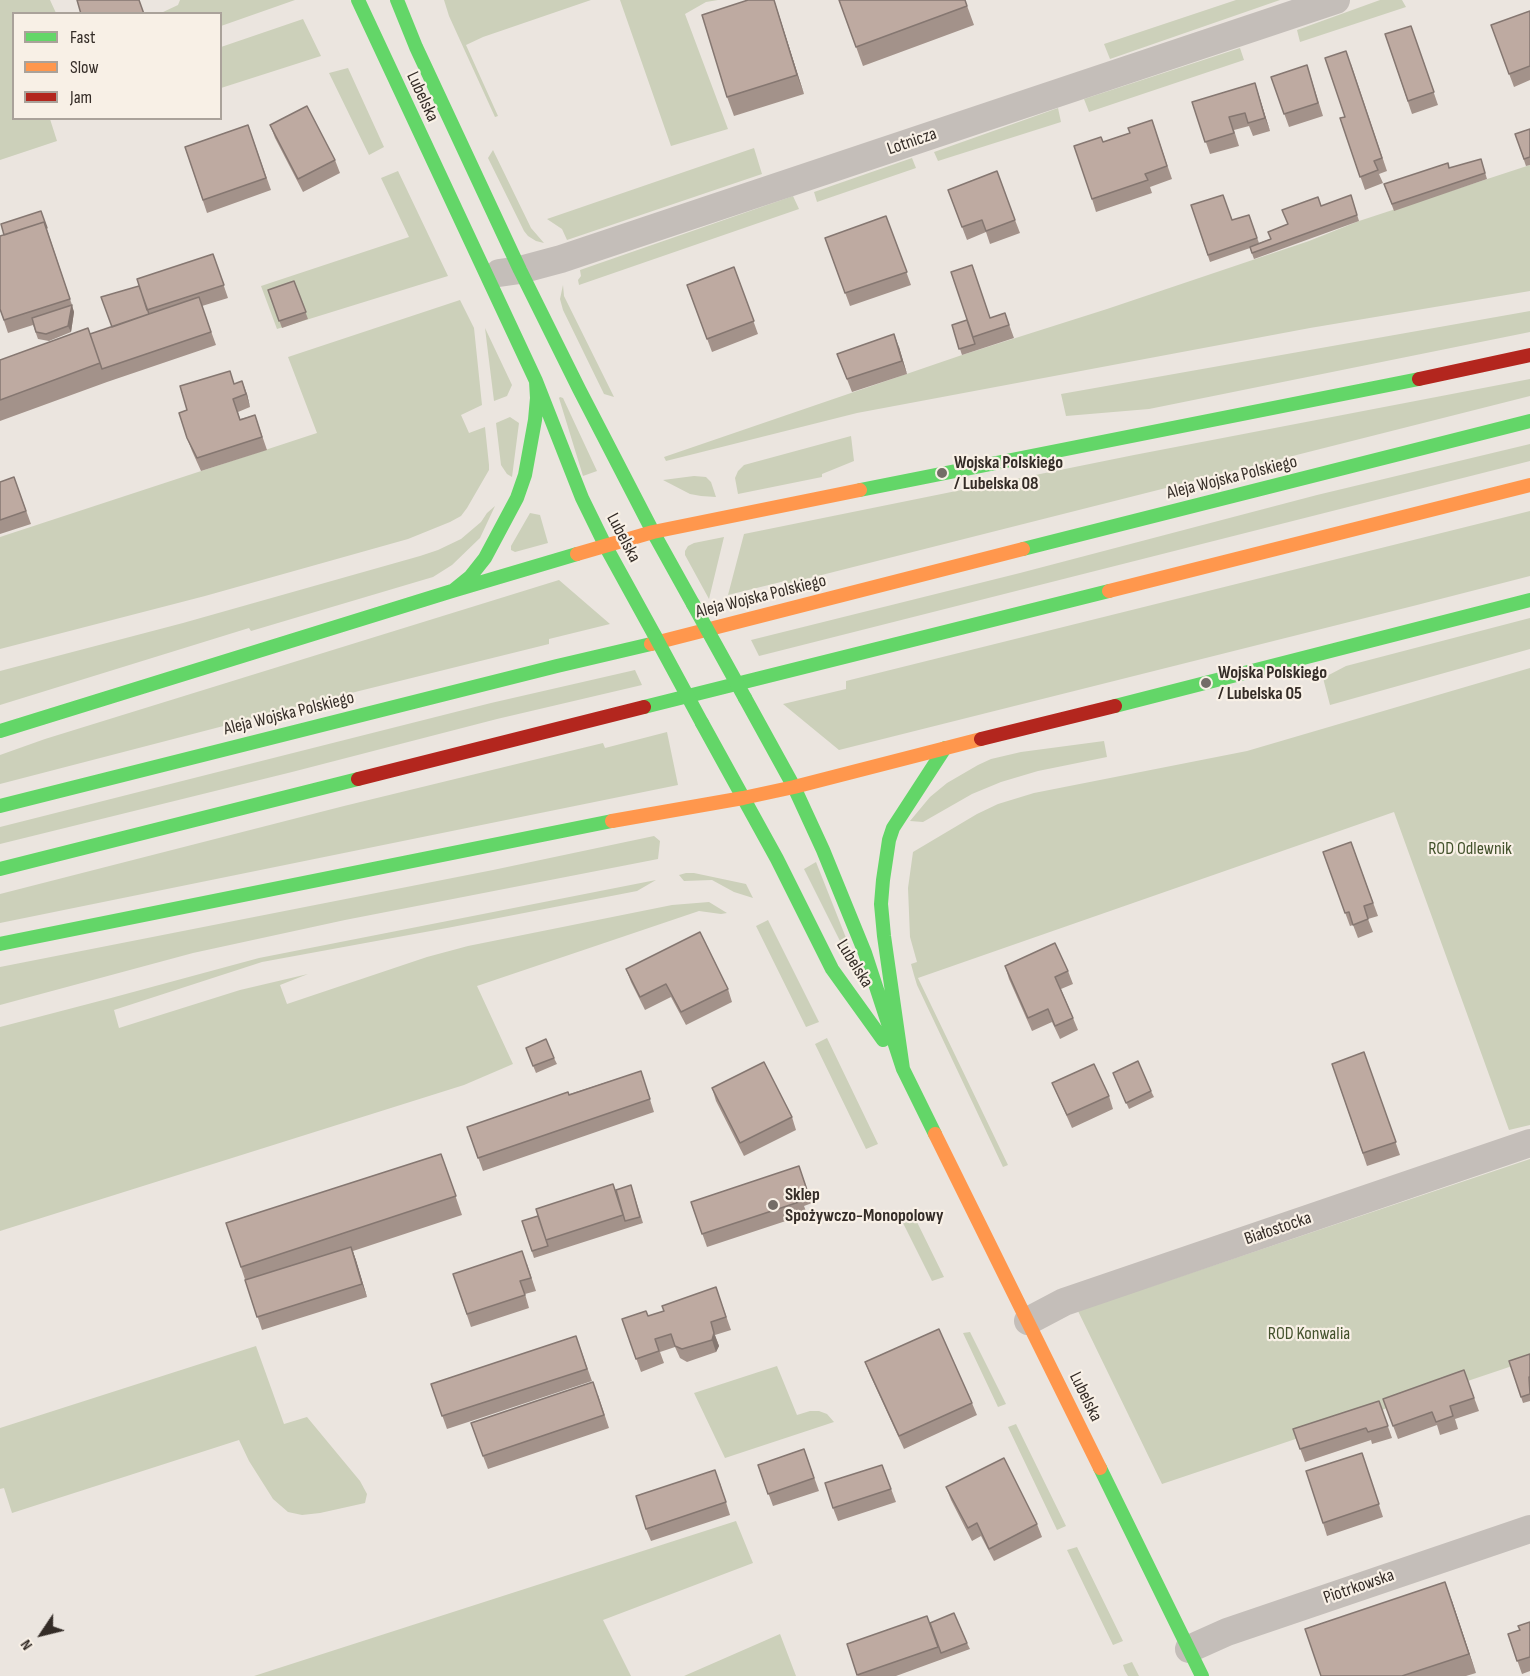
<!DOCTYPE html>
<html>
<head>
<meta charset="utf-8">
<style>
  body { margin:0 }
  #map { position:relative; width:1530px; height:1676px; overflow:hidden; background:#ebe5df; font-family:"Sofia Sans Condensed",sans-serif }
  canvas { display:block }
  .legend { position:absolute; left:12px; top:12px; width:210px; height:108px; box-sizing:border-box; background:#f8f0e6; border:2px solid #aaa29a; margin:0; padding:8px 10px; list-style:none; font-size:18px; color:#342c27 }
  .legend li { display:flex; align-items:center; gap:12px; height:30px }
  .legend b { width:30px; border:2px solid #aaa29a }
  .north { position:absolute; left:12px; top:1604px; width:60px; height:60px; -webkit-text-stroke:4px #f8f0e6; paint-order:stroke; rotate:235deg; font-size:16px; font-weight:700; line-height:24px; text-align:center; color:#342c27 }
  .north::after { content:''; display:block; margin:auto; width:21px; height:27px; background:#342c27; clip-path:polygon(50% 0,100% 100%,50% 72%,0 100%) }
</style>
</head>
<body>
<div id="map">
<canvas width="1530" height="1676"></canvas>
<ul class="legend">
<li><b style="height:8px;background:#63d668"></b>Fast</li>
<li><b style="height:8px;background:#ff974d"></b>Slow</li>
<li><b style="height:8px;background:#b3261e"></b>Jam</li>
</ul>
<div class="north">N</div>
</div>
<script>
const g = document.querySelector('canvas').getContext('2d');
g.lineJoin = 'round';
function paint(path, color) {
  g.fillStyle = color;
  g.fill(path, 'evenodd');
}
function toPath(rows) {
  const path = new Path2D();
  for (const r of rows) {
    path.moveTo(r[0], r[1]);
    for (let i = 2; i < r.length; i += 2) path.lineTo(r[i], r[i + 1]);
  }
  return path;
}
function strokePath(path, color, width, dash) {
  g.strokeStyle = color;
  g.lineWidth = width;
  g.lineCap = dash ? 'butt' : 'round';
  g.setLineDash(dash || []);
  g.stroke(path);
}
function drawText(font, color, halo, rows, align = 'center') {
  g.font = font + ' "Sofia Sans Condensed",sans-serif';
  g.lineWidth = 4.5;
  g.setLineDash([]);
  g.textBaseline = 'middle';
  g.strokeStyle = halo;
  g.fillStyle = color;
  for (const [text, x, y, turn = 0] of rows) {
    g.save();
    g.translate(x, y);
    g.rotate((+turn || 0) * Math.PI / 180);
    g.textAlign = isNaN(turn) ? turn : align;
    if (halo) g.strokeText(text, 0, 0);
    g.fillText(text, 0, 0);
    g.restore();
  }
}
const green = toPath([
  [0,0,50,0,56,13,14,14,14,118,50,119,57,141,0,160],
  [180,0,295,0,221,26,220,14,161,13,178,5],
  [444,0,591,0,483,37,466,45,498,116,495,117,449,16],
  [620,0,718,0,706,2,685,14,728,129,671,146],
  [1236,0,1280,0,1110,59,1104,44],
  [1380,0,1402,0,1406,7,1300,42,1297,30],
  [303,19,321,56,221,88,221,47],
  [1240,48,1244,60,1089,112,1084,99],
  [348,68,384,147,369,155,329,73],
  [1058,108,1061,122,938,161,934,152],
  [754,148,762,174,567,240,562,229,547,219],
  [493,150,531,228,544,243,536,241,528,236,524,231,488,158],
  [912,158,916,168,817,202,814,192],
  [1530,165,1530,291,1310,328,857,413,666,461,664,457,962,355,1107,309,1309,241,1359,221],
  [398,171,448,276,277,329,261,286,409,237,381,178],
  [793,196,799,209,579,285,578,280,581,276,580,270],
  [563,285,564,296,614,397,604,394,563,310,560,299],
  [460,300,474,328,482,405,461,415,469,433,485,427,489,465,489,470,467,508,461,516,450,522,408,539,205,596,0,649,0,537,317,433,288,357],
  [1530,311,1530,332,1149,409,1066,416,1061,394],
  [485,328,512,385,507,396,494,401],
  [1530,379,1530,396,786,584,785,581,728,595,744,534,1134,455],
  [560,397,563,398,597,471,583,476,559,398],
  [510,417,519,423,512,477,507,474,501,465,496,423],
  [851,436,854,461,822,474,822,477,738,494,735,478,738,471,744,465],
  [1530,444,1530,461,759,656,751,640,1020,573,1317,495],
  [694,476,706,477,711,482,716,497,701,496,690,494,663,480],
  [495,506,480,538,452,565,433,577,251,631,249,628,0,705,0,671,183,623,420,556,438,550,461,539,481,522,487,513],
  [1530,511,1530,576,1417,605,839,750,783,704,846,689,846,681],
  [530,513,540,515,548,543,515,552,511,550,511,546],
  [724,537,709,599,685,555,685,551,688,546,694,543],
  [559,580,610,624,549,639,549,644,343,695,0,784,0,755,45,739],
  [1530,618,1530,649,1330,705,1323,678,1346,666],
  [1530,668,1530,1125,1509,1130,1394,812,918,978,1008,1165,1003,1167,917,985,914,975,911,964,917,962,910,937,908,888,913,852,977,814,998,804,1034,793,1247,751],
  [635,670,642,685,497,719,292,772,0,844,0,827,491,703],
  [667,732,678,785,0,923,0,894,344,806,603,743,605,748],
  [1104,741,1107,757,1038,771,1001,782,972,794,923,822,910,821,930,797,947,783,978,765,991,759,1021,752],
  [654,836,660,841,658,859,345,920,193,953,0,1005,0,967,493,870],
  [816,862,854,958,849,959,804,869],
  [686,873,694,873,746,884,753,898,734,892,712,880,684,881,679,875],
  [656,880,637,891,447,928,262,962,114,1010,119,1028,240,990,308,974,280,985,287,1004,427,957,468,946,672,905,709,902,727,913,721,914,699,911,477,986,513,1064,464,1085,0,1231,0,1027,111,998,259,958],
  [768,920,819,1022,806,1027,756,926],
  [827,1038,878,1144,866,1149,815,1044],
  [1530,1159,1530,1360,1162,1484,1078,1311],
  [916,1220,944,1277,932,1281,903,1223],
  [970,1332,1006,1404,998,1407,963,1333],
  [256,1346,284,1424,307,1417,360,1481,367,1494,365,1503,320,1513,302,1515,288,1512,273,1499,249,1461,239,1440,12,1513,4,1488,0,1489,0,1428],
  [777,1366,797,1415,810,1411,819,1411,827,1414,834,1422,725,1458,694,1393],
  [1016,1424,1066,1526,1057,1530,1008,1427],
  [736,1521,753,1563,603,1620,631,1676,254,1676],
  [1077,1547,1123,1641,1113,1645,1067,1550],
  [780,1634,796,1676,684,1676],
  [1132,1662,1139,1676,1128,1676,1125,1671,1123,1665]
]);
const street = toPath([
  [499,273,520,270,561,259,1336,0],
  [1028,1321,1064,1302,1530,1143],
  [1189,1649,1227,1632,1530,1529]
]);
const fast = toPath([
  [358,0,536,381,582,498,606,547,655,636],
  [397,0,416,47,520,270,579,389,653,532,693,604],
  [860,490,1419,379],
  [1023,549,1530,421],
  [454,590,470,577,485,558,517,498,525,475,535,420,537,398,536,381],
  [745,698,794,787,823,850,865,953,903,1069,935,1134],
  [1115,706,1530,600],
  [644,707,1109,591],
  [702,723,777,859,832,969,883,1040],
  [0,731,452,591,577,554],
  [0,806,557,666,651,644],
  [0,869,358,779],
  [0,944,612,821],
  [903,1069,884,936,881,904,883,880,889,840,893,828,945,748],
  [1100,1468,1202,1676]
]);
const slow = toPath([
  [577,554,653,532,860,490],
  [1109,591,1530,485],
  [651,644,1023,549],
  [612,821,743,798,794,787,981,739],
  [935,1134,1100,1468]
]);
const jam = toPath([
  [1419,379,1530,355],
  [981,739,1115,706],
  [358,779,644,707]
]);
const fastBridge = toPath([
  [693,604,745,698],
  [655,636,702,723]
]);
const wall = toPath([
  [774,0,804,94,734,116,727,97],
  [839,0,965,0,974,25,863,66],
  [1530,11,1530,80,1514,87,1491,25],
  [1411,26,1438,105,1412,114,1385,34],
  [1351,64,1387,171,1379,174,1383,183,1365,190,1340,118,1345,117],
  [1307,65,1323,116,1289,127,1271,77],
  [1255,83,1270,131,1253,136,1249,126,1234,130,1239,146,1210,154,1192,102],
  [1152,120,1172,179,1150,187,1152,193,1096,212,1092,199,1103,142,1130,133],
  [248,125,271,190,207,213,185,147],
  [270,125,335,160,340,173,303,192,275,138],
  [1530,129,1530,165,1526,166,1515,134],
  [1481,159,1487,179,1394,211,1384,184,1450,168],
  [948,190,1015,220,1020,233,990,244,986,232,967,240],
  [1351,195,1359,221,1254,259,1250,248,1210,262,1191,205,1232,220,1249,215,1259,243,1270,239,1288,225,1321,206],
  [41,211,74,312,71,332,49,341,38,339,33,325,8,333,0,309,4,235],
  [886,216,911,285,850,306,825,238],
  [213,254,228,298,202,306,216,345,107,382,0,421,0,360,90,334,112,327,139,286],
  [734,267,758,334,712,352,687,285],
  [294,281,308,319,282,328,268,290],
  [1005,313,1014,338,962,355,952,325,990,318],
  [899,347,907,374,852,392,837,354],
  [234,384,247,394,250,407,238,412,240,419,255,415,267,450,201,471,192,451,187,438,187,410],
  [14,477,31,524,0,534,0,482],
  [1351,842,1378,916,1368,919,1373,932,1358,938,1353,925,1350,926,1323,852],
  [1005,966,1068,971,1073,984,1061,989,1078,1030,1060,1039,1052,1022,1032,1031,1009,979],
  [626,969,728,989,732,1002,686,1025,671,997,645,1010,631,982],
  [526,1048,554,1058,557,1064,536,1073],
  [1364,1052,1400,1155,1367,1166,1332,1064],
  [641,1071,654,1112,483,1171,467,1127],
  [1113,1073,1151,1091,1154,1097,1129,1109],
  [1052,1083,1109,1096,1113,1109,1072,1128],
  [712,1088,792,1117,796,1130,744,1156,716,1101],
  [441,1154,462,1215,353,1251,367,1297,262,1330,226,1223],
  [799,1166,812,1203,804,1206,807,1214,707,1247,691,1202],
  [631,1185,643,1223,534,1258,522,1221],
  [527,1264,536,1291,525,1294,529,1308,471,1327,453,1274],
  [716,1287,731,1330,715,1335,719,1346,716,1352,687,1362,680,1358,675,1347,660,1352,664,1363,641,1372,622,1319,648,1316,664,1311],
  [576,1336,592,1381,447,1429,431,1384],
  [1530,1354,1530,1401,1523,1403,1509,1361],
  [865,1362,972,1403,977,1415,904,1449,870,1375],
  [1464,1370,1479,1411,1455,1419,1458,1429,1440,1435,1437,1425,1398,1439,1383,1399],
  [598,1395,609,1428,488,1469,483,1456],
  [1379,1401,1392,1438,1372,1444,1371,1440,1305,1462,1293,1429],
  [804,1449,819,1491,773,1506,758,1465],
  [1362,1453,1383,1517,1327,1536,1323,1523],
  [882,1465,896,1502,838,1521,833,1508],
  [720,1483,730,1515,651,1541,646,1529],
  [946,1487,1037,1524,1042,1537,994,1561,981,1536,972,1541,951,1500],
  [1452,1601,1476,1673,1466,1676,1321,1676],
  [1530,1622,1530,1671,1522,1674,1508,1634,1520,1630],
  [930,1623,967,1643,970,1649,896,1676,858,1676,847,1644]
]);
const shadedWall = toPath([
  [774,0,778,12,804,94,797,75],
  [1255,83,1259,96,1270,131,1265,118],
  [41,211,74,312,71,332,68,326,72,305],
  [894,334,899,347,907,374,902,361],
  [242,381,247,394,250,407],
  [351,1247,356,1260,367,1297,362,1284],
  [714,1333,719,1346,716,1352,712,1340],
  [1445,1582,1452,1601,1476,1673,1469,1654]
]);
const building = toPath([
  [77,0,139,0,144,14,81,14,77,0],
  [748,0,774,0,797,75,727,97,702,15,748,0],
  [839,0,965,0,967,6,856,47,839,0],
  [1530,11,1530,66,1509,74,1491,25,1530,11],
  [1411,26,1434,92,1408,101,1385,34,1411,26],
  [1346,51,1382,158,1374,161,1378,170,1360,177,1340,118,1345,117,1325,58,1346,51],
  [1307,65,1318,103,1284,114,1271,77,1307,65],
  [1255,83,1265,118,1248,123,1245,113,1229,117,1234,133,1205,142,1192,102,1255,83],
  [307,106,335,160,298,179,270,125,307,106],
  [1152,120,1167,166,1145,174,1148,180,1092,199,1074,146,1101,137,1103,142,1130,133,1128,128,1152,120],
  [248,125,266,178,203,200,185,147,248,125],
  [1530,129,1530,157,1524,159,1515,134,1530,129],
  [1481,159,1485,173,1392,204,1384,184,1448,163,1449,168,1481,159],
  [997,171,1015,220,986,231,982,220,962,227,948,190,997,171],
  [1223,195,1232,220,1249,215,1257,238,1208,255,1191,205,1223,195],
  [1351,195,1357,215,1252,253,1250,247,1271,239,1268,232,1288,224,1282,210,1318,197,1321,206,1351,195],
  [41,211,47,228,44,222,4,235,1,224,41,211],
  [886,216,907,272,845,293,825,238,886,216],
  [44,222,70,299,4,320,0,309,0,236,44,222],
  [213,254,224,285,147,310,137,279,213,254],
  [972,265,990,318,1005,313,1009,325,973,337,951,272,972,265],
  [734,267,754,321,707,339,687,285,734,267],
  [294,281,306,312,279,321,268,290,294,281],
  [139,286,149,314,112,327,101,297,139,286],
  [199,297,211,332,102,369,90,334,199,297],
  [72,305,68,326,46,334,36,332,32,318,72,305],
  [967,320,975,344,959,349,952,325,967,320],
  [88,328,100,363,0,400,0,360,88,328],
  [894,334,902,361,847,379,837,354,894,334],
  [230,371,234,384,242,381,246,394,233,399,240,420,255,415,262,437,197,458,187,438,179,413,187,410,180,386,230,371],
  [14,477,26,511,0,520,0,482,14,477],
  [1351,842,1373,903,1364,906,1368,919,1353,925,1349,912,1345,913,1323,852,1351,842],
  [700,932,728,989,681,1012,666,984,640,997,626,969,700,932],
  [1055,943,1068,971,1055,977,1073,1018,1055,1026,1048,1009,1028,1018,1005,966,1055,943],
  [546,1039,554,1058,533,1066,526,1048,546,1039],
  [1364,1052,1396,1142,1363,1153,1332,1064,1364,1052],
  [1138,1061,1151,1091,1126,1103,1113,1073,1138,1061],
  [764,1062,792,1117,740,1143,712,1088,764,1062],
  [1094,1064,1109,1096,1067,1115,1052,1083,1094,1064],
  [641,1071,650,1099,478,1158,467,1127,568,1092,569,1095,641,1071],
  [441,1154,456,1196,241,1267,226,1223,441,1154],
  [799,1166,807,1190,800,1193,802,1201,702,1234,691,1202,799,1166],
  [613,1184,623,1215,546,1240,536,1209,613,1184],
  [631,1185,640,1217,625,1221,616,1190,631,1185],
  [538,1216,548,1246,532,1251,522,1221,538,1216],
  [351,1247,362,1284,257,1317,245,1280,351,1247],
  [522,1251,531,1278,520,1281,525,1295,467,1314,453,1274,522,1251],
  [716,1287,726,1317,711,1322,714,1333,712,1340,682,1349,675,1346,671,1334,655,1339,659,1351,636,1359,622,1319,646,1311,648,1316,664,1311,662,1306,716,1287],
  [939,1329,972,1403,899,1436,865,1362,939,1329],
  [576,1336,587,1369,442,1416,431,1384,576,1336],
  [1530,1354,1530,1377,1529,1377,1530,1394,1521,1397,1509,1361,1530,1354],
  [1464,1370,1474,1398,1450,1406,1453,1416,1436,1422,1432,1412,1393,1426,1383,1399,1464,1370],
  [593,1382,604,1415,483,1456,471,1423,593,1382],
  [1379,1401,1388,1426,1368,1432,1366,1428,1300,1449,1293,1429,1379,1401],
  [804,1449,814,1478,768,1494,758,1465,804,1449],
  [1362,1453,1379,1504,1323,1523,1306,1471,1362,1453],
  [1004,1458,1037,1524,989,1549,977,1523,968,1528,946,1487,1004,1458],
  [882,1465,891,1489,833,1508,825,1483,882,1465],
  [715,1470,726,1502,646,1529,636,1496,715,1470],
  [1445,1582,1469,1654,1402,1676,1321,1676,1305,1629,1445,1582],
  [954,1613,967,1643,941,1653,930,1623,954,1613],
  [927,1616,938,1647,857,1675,847,1644,927,1616],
  [1530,1622,1530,1657,1517,1661,1508,1634,1520,1630,1518,1626,1530,1622]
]);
const markers = [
  [942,473,6,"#746d67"],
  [1206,683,6,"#746d67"],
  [773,1205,6,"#746d67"]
];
const streetNames = [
  ["Lubelska",422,97,65],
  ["Lotnicza",912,142,-19],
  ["Aleja Wojska Polskiego",1232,478,-14],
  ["Lubelska",623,538,62],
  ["Aleja Wojska Polskiego",761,597,-14],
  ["Aleja Wojska Polskiego",289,714,-14],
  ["Lubelska",854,964,58],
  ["Białostocka",1278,1229,-19],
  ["Lubelska",1085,1397,64],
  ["Piotrkowska",1359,1587,-19]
];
const poiNames = [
  ["Wojska Polskiego",954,463],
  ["/ Lubelska 08",954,484],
  ["Wojska Polskiego",1218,673],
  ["/ Lubelska 05",1218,694],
  ["Sklep",785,1195],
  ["Spożywczo-Monopolowy",785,1216]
];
const parkNames = [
  ["ROD Odlewnik",1470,849],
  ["ROD Konwalia",1309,1334]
];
paint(green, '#ccd0ba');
strokePath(street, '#c4beb9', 28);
strokePath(fast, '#63d668', 14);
strokePath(slow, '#ff974d', 14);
strokePath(jam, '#b3261e', 14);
strokePath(fastBridge, '#63d668', 14);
paint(wall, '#a3928a');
paint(shadedWall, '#857771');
paint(building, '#beaaa1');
strokePath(building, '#857771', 1.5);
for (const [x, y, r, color] of markers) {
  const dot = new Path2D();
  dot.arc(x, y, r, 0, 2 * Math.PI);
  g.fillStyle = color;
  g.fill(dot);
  strokePath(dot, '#f8f0e6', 2);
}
drawText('18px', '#342c27', '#f8f0e6', streetNames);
drawText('bold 18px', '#342c27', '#f8f0e6', poiNames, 'left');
drawText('18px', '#43522c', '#f8f0e6', parkNames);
</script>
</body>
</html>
